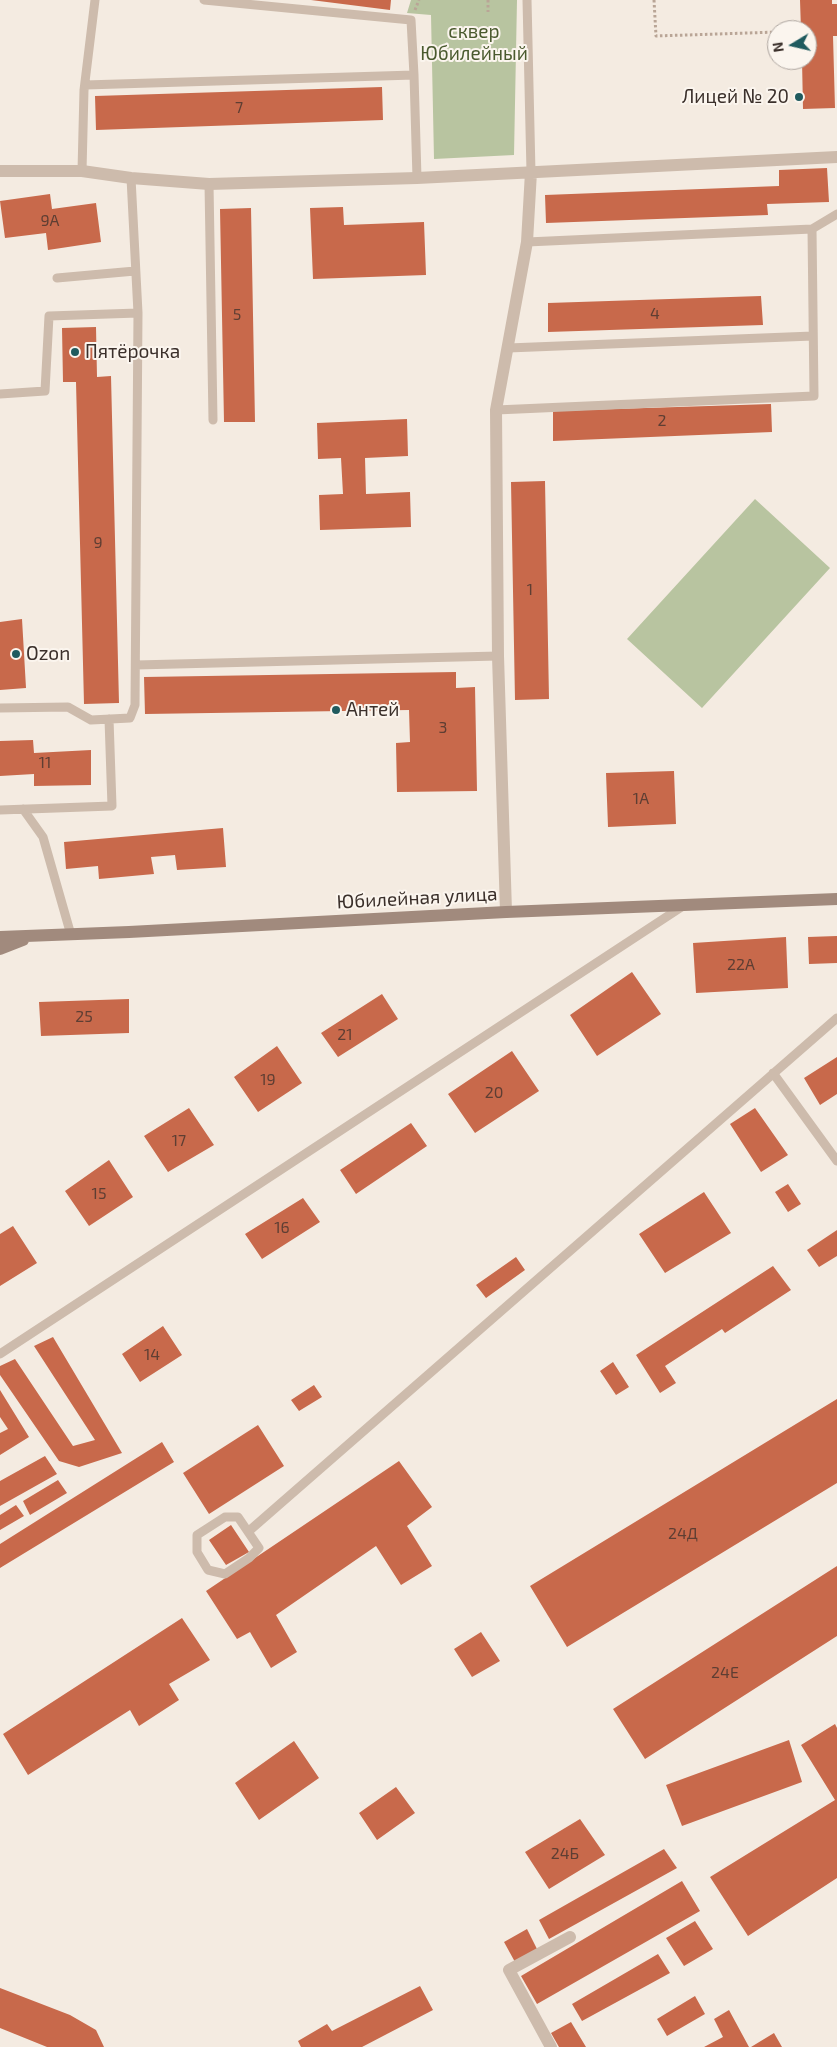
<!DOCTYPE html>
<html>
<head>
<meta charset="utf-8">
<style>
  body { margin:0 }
  #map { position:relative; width:837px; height:2047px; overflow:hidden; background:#f4ebe1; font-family:"Exo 2",sans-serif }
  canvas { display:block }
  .north { position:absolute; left:767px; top:20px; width:50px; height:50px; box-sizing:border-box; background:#fbf5ee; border:1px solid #aea6a0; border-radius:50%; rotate:261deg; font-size:14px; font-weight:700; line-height:20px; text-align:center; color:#3b302b }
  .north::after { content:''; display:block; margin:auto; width:18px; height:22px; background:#1f5a5e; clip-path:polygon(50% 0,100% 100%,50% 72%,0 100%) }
</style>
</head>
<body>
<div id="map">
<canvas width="837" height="2047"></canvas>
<div class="north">N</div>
</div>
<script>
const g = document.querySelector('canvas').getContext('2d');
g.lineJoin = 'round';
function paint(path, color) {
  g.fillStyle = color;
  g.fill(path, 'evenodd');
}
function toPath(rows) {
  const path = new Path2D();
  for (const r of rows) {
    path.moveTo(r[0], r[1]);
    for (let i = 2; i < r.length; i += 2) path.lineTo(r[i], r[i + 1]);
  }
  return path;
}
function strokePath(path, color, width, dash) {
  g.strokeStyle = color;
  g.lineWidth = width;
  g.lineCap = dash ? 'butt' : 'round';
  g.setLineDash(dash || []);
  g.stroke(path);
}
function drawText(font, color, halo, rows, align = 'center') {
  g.font = font + ' "Exo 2",sans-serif';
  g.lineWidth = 4;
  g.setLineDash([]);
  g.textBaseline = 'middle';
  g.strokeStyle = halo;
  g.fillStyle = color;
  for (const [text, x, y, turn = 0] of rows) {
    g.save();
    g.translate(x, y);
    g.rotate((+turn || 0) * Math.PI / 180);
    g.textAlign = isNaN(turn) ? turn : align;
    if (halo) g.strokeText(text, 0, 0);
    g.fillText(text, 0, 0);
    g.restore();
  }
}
const green = toPath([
  [411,0,517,0,514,155,434,159,431,15,407,13],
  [755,499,830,568,702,708,627,639]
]);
const building = toPath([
  [311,0,391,0,390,10],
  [800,0,832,0,832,4,837,4,837,36,833,36,835,108,803,109,802,60,807,60,807,30,801,30],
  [382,87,383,120,96,130,95,96],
  [827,168,829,202,767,204,768,215,546,223,545,195,779,186,779,170],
  [50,194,52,209,96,203,101,242,48,250,46,233,5,238,0,201],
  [343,207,344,225,424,222,426,275,313,279,310,208],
  [251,208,255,422,224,422,220,209],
  [761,296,763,325,548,332,548,303],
  [96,327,97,377,111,376,119,703,84,704,76,382,63,382,62,328],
  [771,404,772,432,553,441,553,411],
  [407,419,408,456,365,458,366,494,410,492,411,527,320,530,319,495,343,494,341,458,318,459,317,423],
  [545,481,549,699,515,700,511,482],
  [22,619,26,688,0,690,0,622],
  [456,672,456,688,475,687,477,791,397,792,396,743,410,742,409,710,145,714,144,677],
  [33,740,34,753,91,750,91,785,34,786,34,774,0,776,0,741],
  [674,771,676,824,608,827,606,773],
  [223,828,226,867,177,870,175,855,151,857,154,874,99,879,98,866,66,869,64,842],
  [837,936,837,963,809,964,808,937],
  [786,937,788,988,696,993,693,943],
  [632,972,661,1014,597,1056,570,1015],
  [382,994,398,1019,338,1057,321,1033],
  [129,999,129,1033,41,1036,39,1002],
  [277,1046,302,1083,258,1112,234,1077],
  [512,1051,539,1091,475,1133,448,1094],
  [837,1057,837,1094,820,1105,804,1078],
  [189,1108,214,1145,168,1172,144,1136],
  [755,1108,788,1155,761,1172,730,1124],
  [411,1123,427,1146,356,1194,340,1170],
  [109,1160,133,1197,89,1226,65,1191],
  [788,1184,801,1204,788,1212,775,1192],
  [704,1192,731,1233,665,1273,639,1234],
  [303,1198,320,1222,262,1259,245,1234],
  [13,1226,37,1263,0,1286,0,1234],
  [837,1230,837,1256,819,1267,807,1250],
  [516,1257,525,1270,486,1298,476,1285],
  [773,1266,791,1290,725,1333,722,1329,665,1366,676,1383,660,1393,636,1355],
  [163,1326,182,1355,140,1382,122,1354],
  [53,1337,122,1453,79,1467,59,1461,0,1375,0,1366,15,1359,73,1446,95,1440,34,1346],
  [613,1362,629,1387,616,1395,600,1371],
  [314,1385,322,1397,299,1411,291,1400],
  [0,1390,29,1437,0,1455,0,1433,8,1429,0,1417],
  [837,1399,837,1483,567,1647,530,1586],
  [258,1425,284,1466,209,1514,183,1473],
  [162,1442,174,1462,0,1568,0,1544],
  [45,1456,57,1474,0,1506,0,1481],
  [399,1461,432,1507,407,1526,432,1566,401,1585,376,1546,276,1615,297,1652,271,1668,250,1632,237,1639,206,1591],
  [58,1480,67,1493,30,1515,23,1501],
  [16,1505,24,1516,0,1530,0,1515],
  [231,1525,249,1552,226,1565,209,1540],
  [837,1566,837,1636,645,1759,613,1709],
  [182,1618,210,1660,169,1684,179,1700,139,1726,130,1710,28,1775,3,1734],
  [481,1632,500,1661,472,1677,454,1649],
  [835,1724,837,1728,837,1878,748,1936,710,1877,835,1800,801,1745],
  [789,1740,802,1782,682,1826,666,1785],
  [294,1741,319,1778,259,1820,235,1783],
  [396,1787,415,1813,377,1840,359,1813],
  [580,1819,605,1855,549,1889,525,1852],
  [664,1849,677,1868,549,1939,539,1920],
  [682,1881,700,1911,537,2004,521,1976],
  [695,1921,713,1949,684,1966,666,1938],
  [527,1929,537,1949,515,1962,504,1942],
  [658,1954,670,1973,582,2021,572,2004],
  [420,1986,433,2010,362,2047,301,2047,298,2041,327,2024,332,2031],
  [0,1988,70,2015,96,2030,104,2047,47,2047,0,2028],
  [695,1996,705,2014,667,2036,657,2019],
  [729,2010,749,2047,704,2047,723,2037,714,2019],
  [571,2022,586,2047,559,2047,551,2033],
  [774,2033,782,2047,751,2047]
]);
const path = toPath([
  [488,0,488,12],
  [654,0,656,36,777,32],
  [415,10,419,0]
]);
const lane = toPath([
  [527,0,531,172],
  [414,75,417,178],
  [84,90,85,85,414,75,411,20,204,0],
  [82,171,84,90,95,0],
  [209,184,213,420],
  [812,229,837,214],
  [57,278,135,271],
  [508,348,813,336],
  [0,394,45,391,49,316,138,313,131,178],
  [496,410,814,396,812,229,527,242],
  [136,665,498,656],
  [0,708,68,707,91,720,130,718,135,705,138,313],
  [23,809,43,837,71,935],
  [0,810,112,806,109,719],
  [773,1073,837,1161],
  [0,1354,683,906],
  [225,1517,238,1517,259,1548,249,1558,225,1574,208,1570,197,1552,197,1535,225,1517],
  [249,1531,837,1018]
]);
const street = toPath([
  [0,171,82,171,131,178,209,184,417,178,837,157],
  [506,912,498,656,496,410,527,242,531,172],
  [551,2047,509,1970,570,1937]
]);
const secondary = toPath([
  [0,937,129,932,506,912,837,899],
  [0,949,23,940]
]);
const markers = [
  [799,97,5,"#1f5a5e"],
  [75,352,5,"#1f5a5e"],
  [16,654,5,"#1f5a5e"],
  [336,710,5,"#1f5a5e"]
];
const numberNames = [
  ["7",239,108],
  ["9А",50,221],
  ["4",655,314],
  ["5",237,315],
  ["2",662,421],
  ["9",98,543],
  ["1",530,590],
  ["3",443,728],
  ["11",45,763],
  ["1А",641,799],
  ["22А",741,965],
  ["25",84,1017],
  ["21",345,1035],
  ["19",268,1080],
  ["20",494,1093],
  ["17",179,1141],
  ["15",99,1194],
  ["16",282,1228],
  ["14",152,1355],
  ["24Д",683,1534],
  ["24Е",725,1673],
  ["24Б",565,1854]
];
const parkNames = [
  ["сквер",474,32],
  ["Юбилейный",474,54]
];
const poiNames = [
  ["Лицей № 20",789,97,"right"],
  ["Пятёрочка",85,352],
  ["Ozon",26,654],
  ["Антей",346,710]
];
const streetNames = [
  ["Юбилейная улица",417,898,-3]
];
paint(green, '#b8c4a0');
paint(building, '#c8694b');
strokePath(path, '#b9a596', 3, [2.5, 2.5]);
strokePath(lane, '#cdbbac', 9);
strokePath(street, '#cdbbac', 12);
strokePath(secondary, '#a18a7d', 12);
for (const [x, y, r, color] of markers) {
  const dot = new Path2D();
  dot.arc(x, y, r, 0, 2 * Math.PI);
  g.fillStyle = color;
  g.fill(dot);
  strokePath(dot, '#fbf5ee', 2);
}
drawText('16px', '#5e3e33', null, numberNames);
drawText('19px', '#4a5a2e', '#fbf5ee', parkNames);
drawText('19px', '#3b302b', '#fbf5ee', poiNames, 'left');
drawText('19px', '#3b302b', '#fbf5ee', streetNames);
</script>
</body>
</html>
